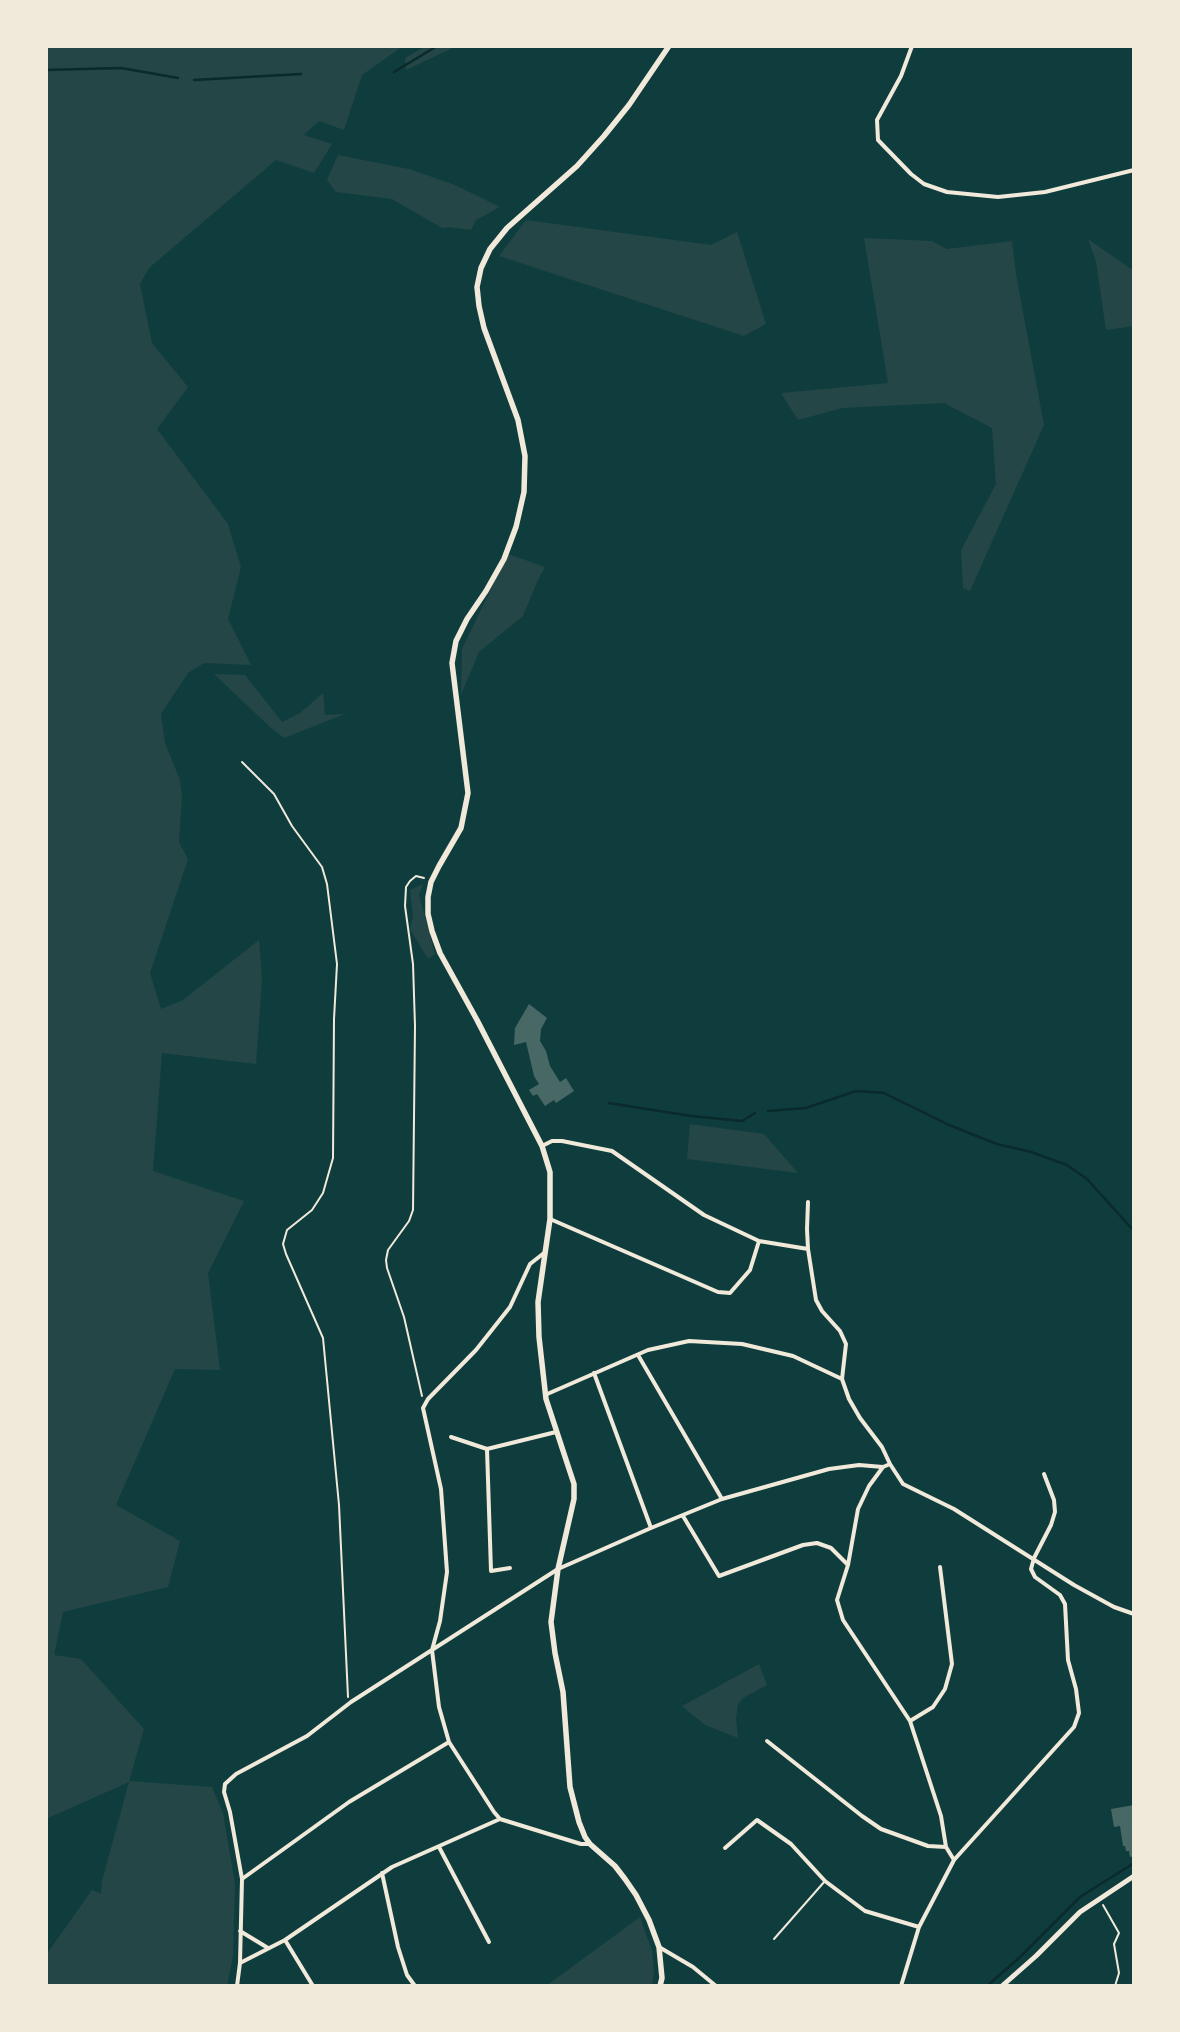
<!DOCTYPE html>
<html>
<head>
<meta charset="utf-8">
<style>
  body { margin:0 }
  #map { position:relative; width:1180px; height:2032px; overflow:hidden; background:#0f3d3e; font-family:"PT Sans",sans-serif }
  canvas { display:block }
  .frame { position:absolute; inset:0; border:48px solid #f1e9da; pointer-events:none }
</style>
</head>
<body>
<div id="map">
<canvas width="1180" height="2032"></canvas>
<div class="frame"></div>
</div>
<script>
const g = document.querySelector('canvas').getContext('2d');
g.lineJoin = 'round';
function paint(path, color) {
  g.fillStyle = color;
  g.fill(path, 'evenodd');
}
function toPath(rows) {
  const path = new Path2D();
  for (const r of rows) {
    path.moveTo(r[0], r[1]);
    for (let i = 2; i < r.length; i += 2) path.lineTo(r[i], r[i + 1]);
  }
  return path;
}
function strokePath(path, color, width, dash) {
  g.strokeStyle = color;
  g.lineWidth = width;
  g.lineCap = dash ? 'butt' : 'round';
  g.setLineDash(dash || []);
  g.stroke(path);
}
const green = toPath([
  [46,46,403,46,362,75,344,130,319,121,304,135,332,144,314,173,276,160,149,268,140,284,152,343,188,387,157,429,228,524,241,567,228,619,251,665,204,663,188,673,161,714,165,743,180,780,182,798,179,842,188,859,150,973,161,1009,183,1000,259,940,262,979,256,1064,162,1053,153,1171,244,1201,208,1273,220,1370,175,1369,116,1505,180,1541,168,1587,63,1612,54,1655,81,1659,144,1729,129,1781,212,1787,223,1813,235,1884,233,1956,227,1986,46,1986,46,1955,92,1890,101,1894,102,1881,129,1782,46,1819],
  [426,46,457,46,406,70,405,58],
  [338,155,409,169,455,185,500,207,476,220,471,230,448,227,442,228,392,199,336,192,327,180],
  [526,220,711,245,737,232,766,324,744,336,499,256],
  [864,238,932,241,947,249,1012,241,1016,274,1044,425,970,591,963,588,961,550,996,484,992,428,944,403,842,408,798,420,781,393,888,383],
  [1088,239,1134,271,1134,326,1106,330,1096,262],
  [508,554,545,567,537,582,523,616,479,652,461,695,462,649],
  [214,674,245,675,282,722,300,713,323,693,325,715,345,714,284,738,270,727],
  [423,884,419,895,435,954,428,959,410,929,413,916,410,890],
  [690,1124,764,1134,798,1173,687,1159],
  [759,1664,767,1685,743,1698,738,1704,736,1719,738,1738,705,1725,682,1706],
  [640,1917,652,1951,654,1971,652,1986,546,1986]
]);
const stream = toPath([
  [46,70,121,68,178,78],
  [394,72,437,46],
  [194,80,301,74],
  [609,1103,691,1116,742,1121,755,1113],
  [768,1111,806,1108,856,1091,884,1093,949,1125,997,1144,1031,1152,1067,1165,1087,1179,1134,1231],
  [987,1986,1020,1957,1080,1897,1134,1863]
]);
const building = toPath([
  [529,1004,547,1018,541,1029,540,1041,546,1051,550,1066,560,1082,566,1078,574,1091,556,1103,554,1100,545,1106,537,1094,533,1096,529,1090,539,1084,534,1076,526,1042,514,1045,515,1028],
  [1134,1805,1134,1856,1130,1857,1129,1851,1126,1851,1125,1846,1123,1846,1120,1826,1114,1827,1111,1809]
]);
const path = toPath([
  [242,762,274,794,292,826,322,867,327,884,337,964,334,1019,333,1158,323,1193,312,1210,287,1230,283,1244,286,1254,323,1338,339,1505,348,1697],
  [422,1396,404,1317,387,1268,386,1260,388,1250,409,1221,413,1210,415,1026,413,964,405,906,406,887,410,881,416,876,424,878],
  [1103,1905,1119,1933,1114,1944,1119,1973,1115,1986]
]);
const service = toPath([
  [774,1939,825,1881]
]);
const minor = toPath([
  [912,46,901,76,877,120,878,140,911,174,924,184,947,192,998,197,1045,192,1134,170],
  [542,1146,552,1141,562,1141,612,1151,704,1215,759,1241,808,1249],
  [808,1202,807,1229,808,1249,816,1300,822,1311,840,1331,846,1344,842,1379],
  [550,1219,718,1292,730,1293,750,1270,759,1241],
  [544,1253,530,1264,510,1307,476,1350,428,1399,423,1408,441,1489,447,1572,440,1621,432,1650,439,1707,449,1742,494,1812,500,1819,581,1844,590,1844],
  [638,1355,722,1499],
  [594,1373,651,1528],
  [545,1395,648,1350,689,1341,742,1344,793,1356,842,1379,849,1399,860,1418,882,1447,890,1464,903,1484,954,1509,1074,1585,1114,1607,1134,1614],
  [451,1437,487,1449,556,1432],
  [487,1449,491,1571,510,1568],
  [890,1464,883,1467,869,1486,858,1509,848,1565,837,1600,843,1620,910,1721,941,1816,946,1847,954,1860],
  [683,1516,719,1576,803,1545,817,1543,831,1548,848,1565],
  [910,1721,933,1707,945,1689,952,1664,940,1567],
  [767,1741,862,1816,881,1829,928,1846,946,1847],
  [439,1847,489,1942],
  [725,1848,757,1820,791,1844,825,1881,865,1911,919,1927],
  [382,1873,398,1947,407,1975,415,1986],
  [242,1879,349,1802,449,1742],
  [240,1931,268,1948],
  [285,1940,313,1986],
  [659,1947,693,1967,716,1986],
  [240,1963,285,1940,392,1867,500,1819],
  [237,1986,240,1963,242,1879,230,1812,224,1792,225,1784,236,1774,307,1736,351,1702,558,1569,651,1528,722,1499,829,1469,859,1465,883,1467],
  [901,1986,919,1927,954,1860,1074,1727,1079,1713,1076,1689,1068,1660,1065,1604,1060,1595,1035,1577,1031,1569,1034,1558,1051,1525,1055,1512,1054,1500,1044,1474]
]);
const tertiary = toPath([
  [1002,1986,1036,1956,1080,1912,1134,1876]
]);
const secondary = toPath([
  [660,1986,662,1978,659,1947,649,1920,636,1895,625,1879,615,1866,590,1844,585,1837,579,1822,570,1787,563,1692,555,1653,551,1622,558,1569,574,1499,574,1484,546,1399,539,1337,538,1302,550,1219,550,1172,542,1146,477,1020,440,953,432,931,428,914,428,897,431,882,439,866,461,828,468,793,452,663,456,641,467,619,486,591,504,559,516,527,524,492,525,456,518,420,484,328,479,306,477,287,481,268,490,249,507,228,577,166,604,136,629,105,669,46]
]);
paint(green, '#244646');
strokePath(stream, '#0a2a2b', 2.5);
paint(building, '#486865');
strokePath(path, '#f1e9da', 2);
strokePath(service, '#f1e9da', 2);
strokePath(minor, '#f1e9da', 4);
strokePath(tertiary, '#f1e9da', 5);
strokePath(secondary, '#f1e9da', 5.5);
</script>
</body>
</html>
